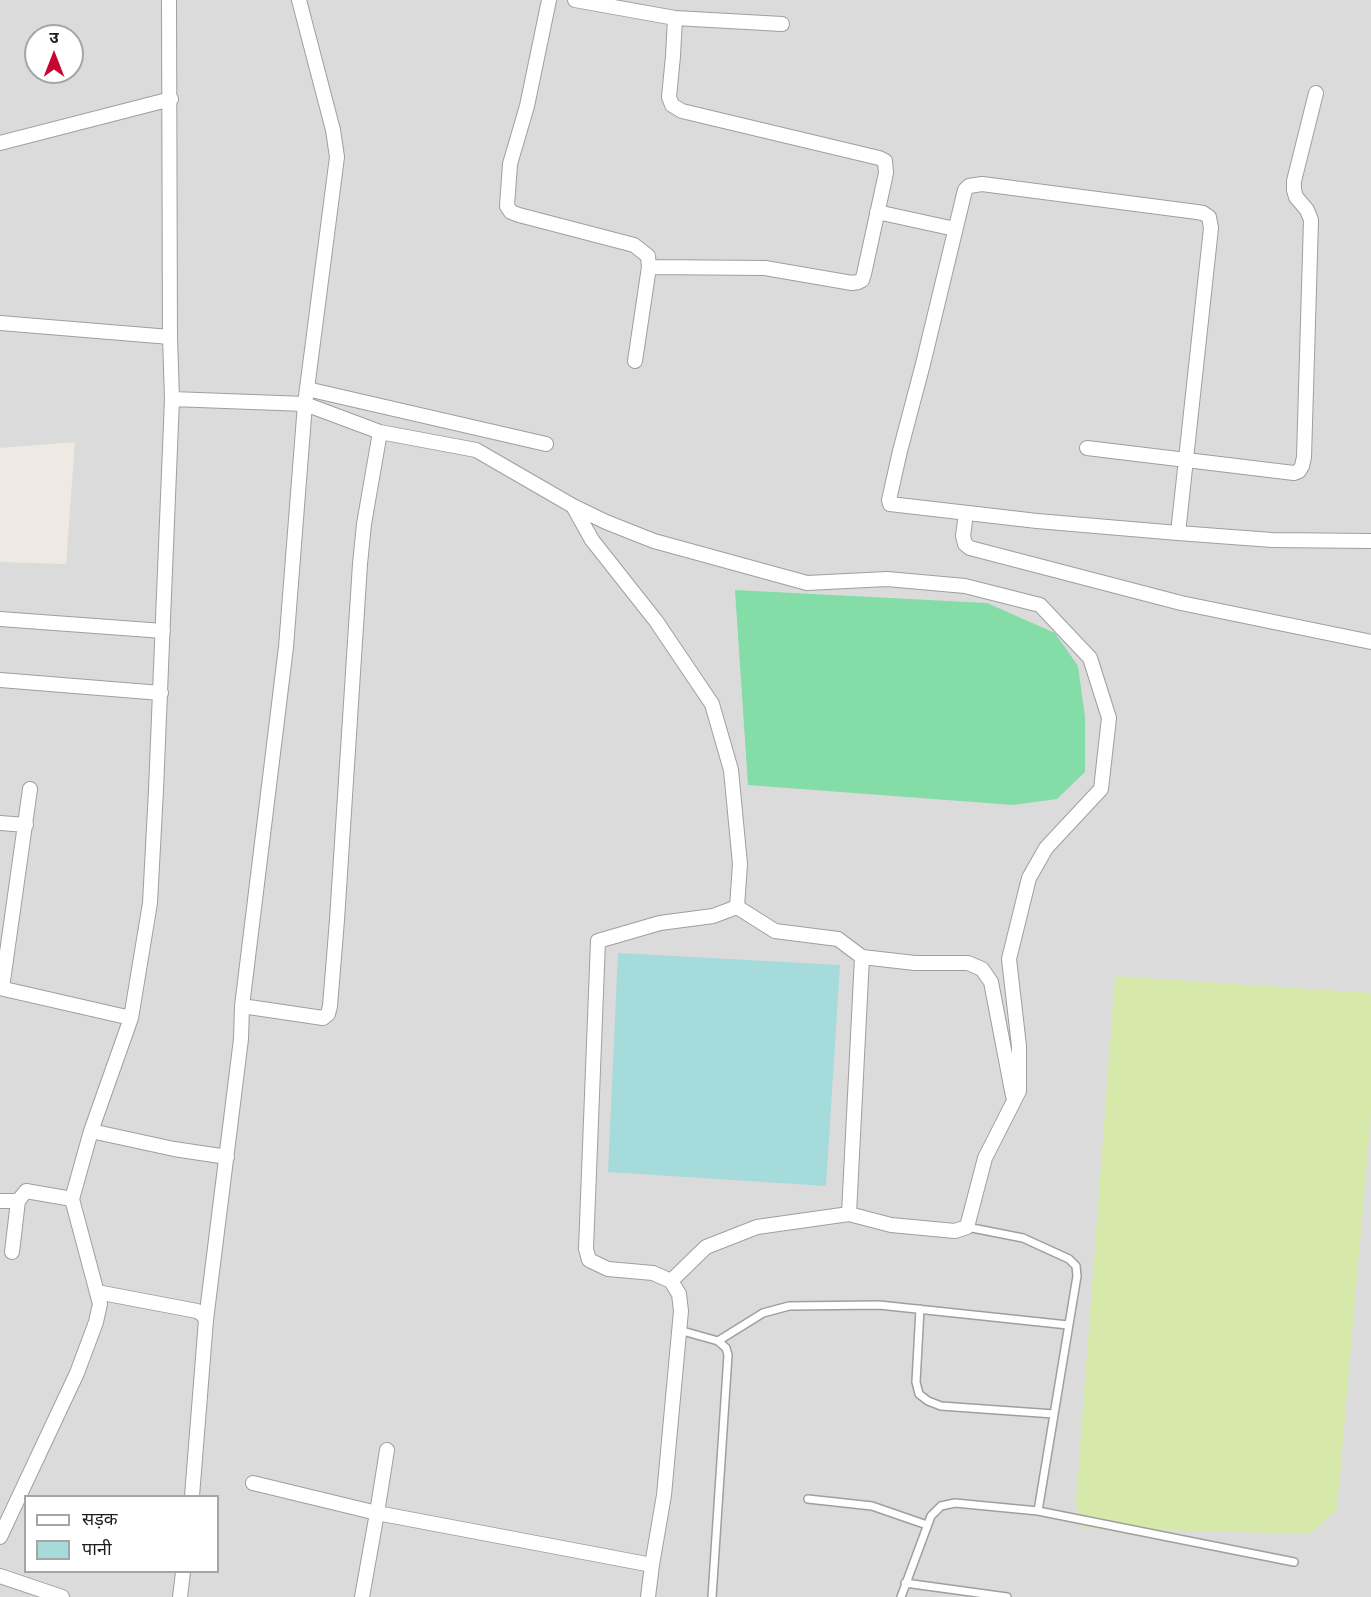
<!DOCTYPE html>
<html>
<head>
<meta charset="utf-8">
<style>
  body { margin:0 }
  #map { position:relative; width:1371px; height:1597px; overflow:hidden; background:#efe9e4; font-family:Cabin,"Noto Sans Devanagari",sans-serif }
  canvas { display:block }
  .legend { position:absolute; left:24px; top:1495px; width:195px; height:78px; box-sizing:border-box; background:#fff; border:2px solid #a5a5a5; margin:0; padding:8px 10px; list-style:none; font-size:18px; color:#1e1e1e }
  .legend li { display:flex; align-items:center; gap:12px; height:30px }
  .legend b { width:30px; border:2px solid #a5a5a5 }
  .north { position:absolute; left:24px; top:24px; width:60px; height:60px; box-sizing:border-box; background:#fff; border:2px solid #a5a5a5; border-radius:50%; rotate:0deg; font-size:16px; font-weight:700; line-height:24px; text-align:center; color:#1e1e1e }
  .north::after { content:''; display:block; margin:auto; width:21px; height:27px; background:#c60631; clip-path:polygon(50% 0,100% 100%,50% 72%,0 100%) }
</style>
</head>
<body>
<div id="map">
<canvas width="1371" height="1597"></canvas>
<ul class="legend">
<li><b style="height:8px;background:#fff"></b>सड़क</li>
<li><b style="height:16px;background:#a5dbdb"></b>पानी</li>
</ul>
<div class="north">उ</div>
</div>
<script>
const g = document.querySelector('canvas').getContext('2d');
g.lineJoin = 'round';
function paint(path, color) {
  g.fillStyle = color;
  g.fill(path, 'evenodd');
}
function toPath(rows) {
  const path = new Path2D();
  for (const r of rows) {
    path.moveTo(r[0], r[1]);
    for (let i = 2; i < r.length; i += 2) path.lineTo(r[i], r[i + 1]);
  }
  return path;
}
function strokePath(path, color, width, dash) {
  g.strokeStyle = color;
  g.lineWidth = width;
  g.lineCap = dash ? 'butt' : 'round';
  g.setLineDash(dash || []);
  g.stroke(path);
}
const residential = toPath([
  [0,0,1371,0,1371,1597,0,1597,0,562,66,564,75,442,0,448],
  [36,36,72,36,72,72,36,72],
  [26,1496,218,1496,218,1572,26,1572]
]);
const grass = toPath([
  [1115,976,1371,993,1371,1114,1337,1510,1310,1534,1080,1528,1076,1502]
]);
const pitch = toPath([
  [735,590,987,603,1055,633,1078,666,1085,717,1085,772,1057,799,1013,805,748,785]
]);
const water = toPath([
  [618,953,840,965,826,1186,608,1172]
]);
const service = toPath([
  [967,1227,1023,1238,1069,1259,1076,1266,1077,1276,1038,1511],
  [920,1309,916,1382,919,1394,928,1401,941,1406,1054,1414],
  [679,1330,718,1341,726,1348,728,1355,712,1597],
  [718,1341,763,1313,789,1306,879,1305,1068,1325],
  [808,1499,872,1506,927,1525],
  [905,1583,1007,1597],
  [901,1597,931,1516,941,1506,955,1503,1038,1511,1294,1562]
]);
const minor = toPath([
  [549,0,527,106,510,164,507,206,511,212,519,215,634,245,648,256,649,267,635,361],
  [575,0,675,18,782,24],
  [0,143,171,99],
  [877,212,955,229],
  [649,267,765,268,852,283,858,282,862,280,864,274,886,173,885,161,879,158,682,111,672,105,669,97,673,56,675,18],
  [0,323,170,337],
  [307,389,546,444],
  [172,399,305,404,380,432,476,450,573,506,606,522,654,541,807,583,887,579,965,586,1040,605,1090,658,1109,718,1101,789,1046,848,1029,878,1009,959,1019,1046,1019,1091,985,1158,967,1227,955,1231,891,1225,849,1214,757,1227,706,1247,671,1281],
  [1087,448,1294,473,1299,471,1302,466,1304,457,1311,220,1307,210,1296,197,1294,190,1294,181,1316,93],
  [573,506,592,540,656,621,712,704,731,770,740,864,737,907,713,916,660,923,598,941,586,1249,589,1260,608,1269,653,1273,671,1281,679,1294,681,1311,664,1495,652,1565,648,1597],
  [966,513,963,536,965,544,970,548,1181,603,1371,642],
  [1178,533,1211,228,1209,217,1203,213,1197,212,982,184,969,186,965,190,923,364,900,451,889,500,890,504,1037,521,1178,533,1272,540,1371,541],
  [0,619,163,631],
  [0,680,161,693],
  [0,823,26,825],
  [737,907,775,931,838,939,862,957,849,1214],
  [862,957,915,963,968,963,982,969,991,982,1013,1096],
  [0,988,131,1018],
  [2,988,30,789],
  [242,1006,323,1018,328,1014,330,1006,337,920,360,564,364,524,380,432],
  [91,1131,174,1149,227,1157],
  [0,1201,18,1201],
  [12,1252,18,1201,26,1191,72,1199],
  [97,1292,197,1311,203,1315,206,1320,192,1496],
  [206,1320,241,1039,242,1006,286,647,305,404,337,157,333,130,299,0],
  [253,1483,377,1513,652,1565],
  [0,1537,77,1373,96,1322,100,1304,72,1199,91,1131,131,1018,150,903,156,790,172,399,170,337,169,0],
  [0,1576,62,1597],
  [180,1597,183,1572],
  [362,1597,377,1513,387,1450]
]);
paint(residential, '#dcdbdb');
paint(grass, '#d7e8ab');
paint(pitch, '#84dca6');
paint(water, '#a5dbdb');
strokePath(service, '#9f9f9f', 10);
strokePath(minor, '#9f9f9f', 16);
strokePath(service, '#fff', 7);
strokePath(minor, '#fff', 14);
</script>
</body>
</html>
